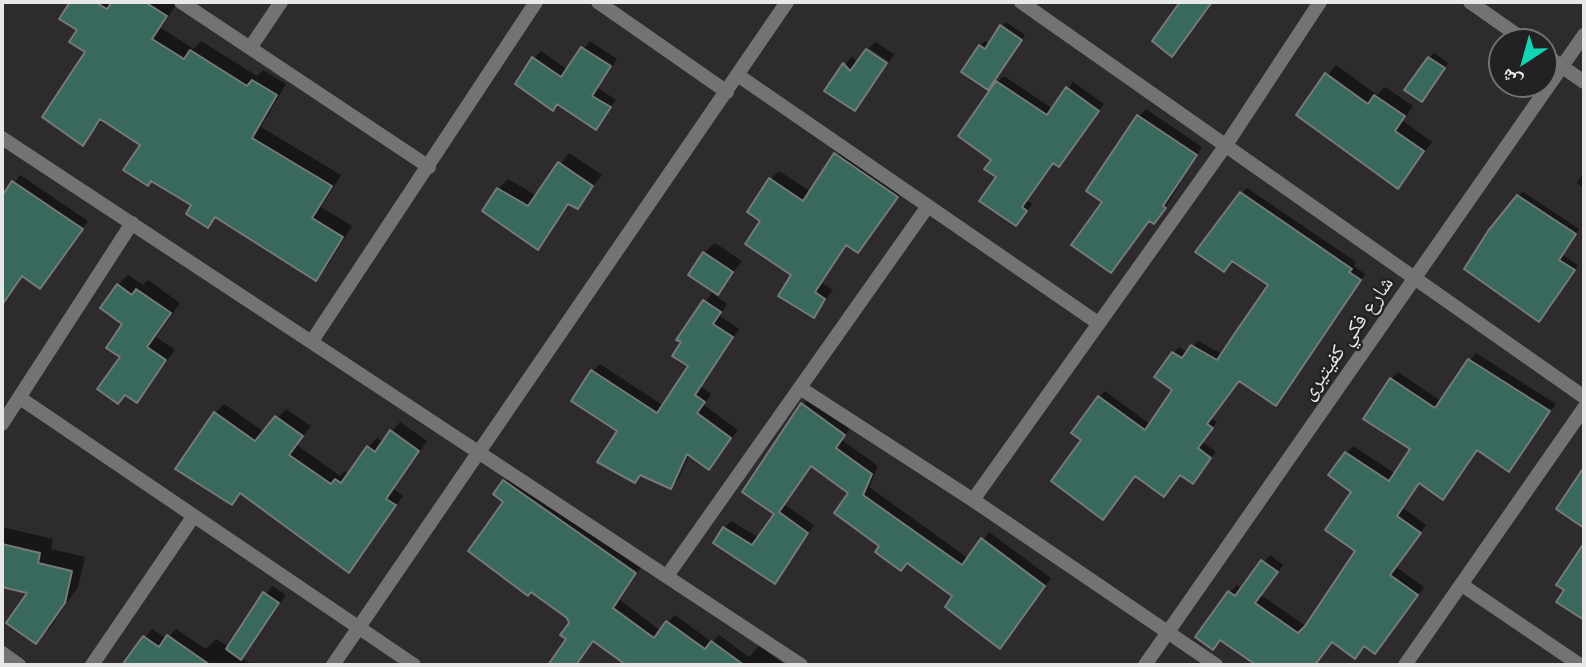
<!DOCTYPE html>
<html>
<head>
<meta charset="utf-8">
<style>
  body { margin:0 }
  #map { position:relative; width:1586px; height:667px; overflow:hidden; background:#2d2b2d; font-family:Poppins,"Noto Naskh Arabic",sans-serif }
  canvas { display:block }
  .frame { position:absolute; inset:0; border:4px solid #e9e8e9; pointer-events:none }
  .north { position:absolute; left:1488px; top:28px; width:70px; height:70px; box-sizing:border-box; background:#232124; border:2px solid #727173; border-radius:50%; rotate:216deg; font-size:19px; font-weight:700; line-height:28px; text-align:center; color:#e9e8e9 }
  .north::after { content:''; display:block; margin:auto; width:24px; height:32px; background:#12d5b4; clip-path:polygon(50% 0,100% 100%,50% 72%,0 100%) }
</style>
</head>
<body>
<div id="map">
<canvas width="1586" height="667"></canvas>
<div class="frame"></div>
<div class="north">ش</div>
</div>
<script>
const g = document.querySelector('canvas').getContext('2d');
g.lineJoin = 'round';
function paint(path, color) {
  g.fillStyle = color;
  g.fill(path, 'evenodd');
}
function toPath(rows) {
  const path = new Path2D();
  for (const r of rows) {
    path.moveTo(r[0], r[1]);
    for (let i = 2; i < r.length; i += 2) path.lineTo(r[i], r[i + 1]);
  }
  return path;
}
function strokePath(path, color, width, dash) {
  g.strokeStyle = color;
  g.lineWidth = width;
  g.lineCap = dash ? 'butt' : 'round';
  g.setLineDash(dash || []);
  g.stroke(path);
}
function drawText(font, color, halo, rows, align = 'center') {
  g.font = font + ' Poppins,"Noto Naskh Arabic",sans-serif';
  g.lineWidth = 5;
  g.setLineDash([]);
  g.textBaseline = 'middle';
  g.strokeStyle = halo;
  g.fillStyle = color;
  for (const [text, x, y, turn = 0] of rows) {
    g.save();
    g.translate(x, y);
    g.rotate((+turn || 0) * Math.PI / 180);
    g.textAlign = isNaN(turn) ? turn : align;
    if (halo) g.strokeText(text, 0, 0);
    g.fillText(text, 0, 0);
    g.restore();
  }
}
const shadow = toPath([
  [72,2,170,2,176,5,161,28,194,49,201,41,257,76,263,70,286,84,261,127,341,175,321,207,352,226,326,268,316,279,217,216,208,226,142,144,103,119,83,144,87,51,79,30,61,18],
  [1006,22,1025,35,992,83,964,71,980,46,985,41,990,44],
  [590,41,617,59,598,88,616,100,595,128,558,103,553,108,534,58,541,51,568,70],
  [875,42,894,54,889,62,869,48],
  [866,51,887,65,855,109,826,90,852,56,858,63],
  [1434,53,1448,63,1427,95,1429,58],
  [1336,65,1377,95,1385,87,1413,106,1403,121,1432,142,1398,186,1298,115],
  [1004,76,1053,109,1073,82,1104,104,1065,158,1054,161,1027,200,1032,204,1022,217,998,177,993,159,997,82],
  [1146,109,1202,147,1161,215,1150,219,1104,201,1139,116],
  [844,146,905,188,858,251,848,244,822,283,833,290,813,316,762,220,771,179,779,171,811,192],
  [569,153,602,175,577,207,571,203,538,248,498,189,508,179,537,196],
  [1584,173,1584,188,1577,183],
  [20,175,88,221,40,287,24,274,2,305,2,199],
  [1247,188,1356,262,1354,266,1365,274,1281,398,1239,380,1212,418,1217,422,1202,442,1216,452,1193,482,1180,473,1083,440,1099,397,1105,391,1151,425,1175,390,1157,377,1173,353,1179,347,1188,353,1198,341,1222,354,1270,285,1233,259,1224,270,1242,193],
  [1523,192,1579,229,1563,255,1578,265,1539,320,1518,196],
  [715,243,742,261,718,292,704,253],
  [128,275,143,285,148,280,180,303,156,337,175,350,137,401,122,356,125,323,118,285],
  [712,293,727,304,720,316,739,329,701,387,711,394,704,405,738,430,709,468,690,454,678,479,671,487,619,431,593,371,600,364,664,406,690,366,683,342,679,339],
  [1476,353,1556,404,1509,469,1478,448,1443,498,1420,482,1403,508,1426,525,1396,567,1424,587,1382,645,1375,652,1365,645,1355,657,1333,641,1316,665,1259,665,1222,639,1213,648,1230,592,1237,585,1242,589,1270,555,1283,565,1261,595,1307,627,1357,551,1346,453,1353,446,1396,474,1413,449,1391,379,1398,372,1441,401],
  [809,397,851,427,842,440,878,466,869,487,969,559,989,532,1051,578,1006,640,955,596,882,545,851,493,812,465,785,505,814,525,775,582,724,528,731,521,759,538,777,514,744,491],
  [224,404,264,432,286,409,311,426,297,445,340,476,345,471,349,474,368,447,377,438,383,442,400,422,427,441,394,489,403,496,349,570,242,492,232,503,215,413],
  [512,474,642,566,620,600,661,631,675,615,712,642,719,635,749,657,759,646,785,665,627,665,594,640,575,664,569,639,571,623,506,501,505,481],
  [2,527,53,539,51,549,85,557,78,587,50,628,36,642,30,592,2,585],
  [272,586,286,595,243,659,253,665,124,665,152,629,167,639,176,629,206,649,216,639,229,647]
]);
const building = toPath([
  [70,2,95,2,107,9,112,2,145,2,167,16,152,39,184,59,190,50,247,86,252,80,277,95,252,138,332,186,312,218,343,237,316,281,215,217,208,228,186,214,191,205,151,181,148,186,123,170,140,145,100,119,83,146,42,117,85,52,69,42,77,30,59,19,70,2],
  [1180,2,1212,2,1172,57,1152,41,1180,2],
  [1000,25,1022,40,988,90,961,72,979,45,985,49,1000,25],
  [581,47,611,66,592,96,611,107,596,130,557,104,553,111,515,84,532,57,561,77,581,47],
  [866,49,887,63,855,111,824,91,843,63,850,71,866,49],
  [1428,57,1445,68,1422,102,1404,90,1428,57],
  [1325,73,1368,104,1374,95,1405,116,1395,131,1424,151,1398,189,1296,115,1325,73],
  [996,81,1047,115,1066,87,1099,111,1059,167,1053,163,1022,207,1027,211,1016,226,979,201,996,177,984,169,991,160,958,136,996,81],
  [1137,115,1197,155,1163,206,1166,208,1154,224,1149,221,1111,273,1071,245,1102,202,1086,191,1137,115],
  [834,153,898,197,858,253,846,245,815,292,825,299,814,318,778,296,791,275,745,244,760,221,747,212,769,178,803,201,834,153],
  [558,162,593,186,578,209,568,204,538,250,482,211,497,188,528,206,558,162],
  [12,181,83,229,40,289,22,276,2,305,2,196,12,181],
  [1240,192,1352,269,1349,272,1361,280,1276,406,1239,381,1207,424,1213,428,1198,448,1211,458,1193,484,1180,475,1164,497,1135,476,1103,520,1051,481,1081,440,1071,433,1098,396,1145,430,1172,390,1154,377,1172,352,1182,358,1191,345,1217,360,1237,330,1268,285,1232,261,1224,272,1195,252,1240,192],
  [1517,195,1576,234,1559,260,1575,270,1539,322,1464,269,1488,231,1517,195],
  [703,252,733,272,718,295,688,275,703,252],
  [117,284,132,295,136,289,171,313,147,347,166,360,137,403,125,395,118,404,97,389,120,357,106,348,122,324,100,308,117,284],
  [703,300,721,312,713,324,733,337,695,395,705,402,697,413,731,438,709,470,687,454,671,489,640,475,635,483,597,462,617,431,571,401,591,370,657,413,688,366,672,356,681,342,676,340,703,300],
  [1468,359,1550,411,1509,472,1477,450,1443,500,1419,483,1397,516,1421,533,1390,575,1418,595,1375,654,1364,646,1355,659,1332,642,1315,665,1256,665,1220,640,1213,650,1195,637,1228,591,1235,596,1261,560,1278,572,1255,603,1298,633,1305,626,1355,551,1325,530,1351,492,1328,475,1345,452,1389,481,1410,449,1363,419,1390,378,1435,408,1468,359],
  [801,403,845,435,836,448,872,474,863,495,962,565,981,538,1045,586,1000,649,945,607,952,596,907,563,901,571,875,552,879,546,834,513,848,493,811,466,779,512,808,533,775,584,713,543,723,527,752,545,774,514,742,492,801,403],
  [214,412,255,441,275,416,303,436,289,455,331,484,335,479,341,483,367,446,375,452,390,430,419,451,386,499,396,505,349,573,240,493,232,505,175,469,214,412],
  [1584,467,1584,528,1556,509,1584,467],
  [503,480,636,573,613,608,654,638,666,621,705,649,711,641,744,665,626,665,593,641,576,665,548,665,566,639,560,635,569,623,567,618,531,592,528,596,468,551,503,502,493,494,503,480],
  [1584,543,1584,620,1556,602,1564,590,1556,585,1584,543],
  [2,544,40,553,38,563,72,571,65,603,36,644,6,623,27,593,2,587,2,544],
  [263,592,279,603,241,660,226,649,263,592],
  [167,635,210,665,122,665,143,636,159,647,167,635]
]);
const minor = toPath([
  [181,2,429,167],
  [598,2,727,92],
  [1021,2,1584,397],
  [1470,2,1527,42],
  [250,48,281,2],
  [1544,54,1584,82],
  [739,76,1098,323],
  [2,138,801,665],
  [312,341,536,2],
  [800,388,973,500,1216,665],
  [20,398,414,665],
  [2,424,132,223],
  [973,500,1226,145,1320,2],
  [667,576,928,206],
  [1462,585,1580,665],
  [2,653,19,665],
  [92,665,193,517],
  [333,665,787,2],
  [1145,665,1584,35],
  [1405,665,1584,408]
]);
const streetNames = [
  ["شارع فكي كفيتيرى",1348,339,-55]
];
paint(shadow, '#0007');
paint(building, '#39695d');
strokePath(building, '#767a78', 2);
strokePath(minor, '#747374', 14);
drawText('21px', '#e9e8e9', '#232124', streetNames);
</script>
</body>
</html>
